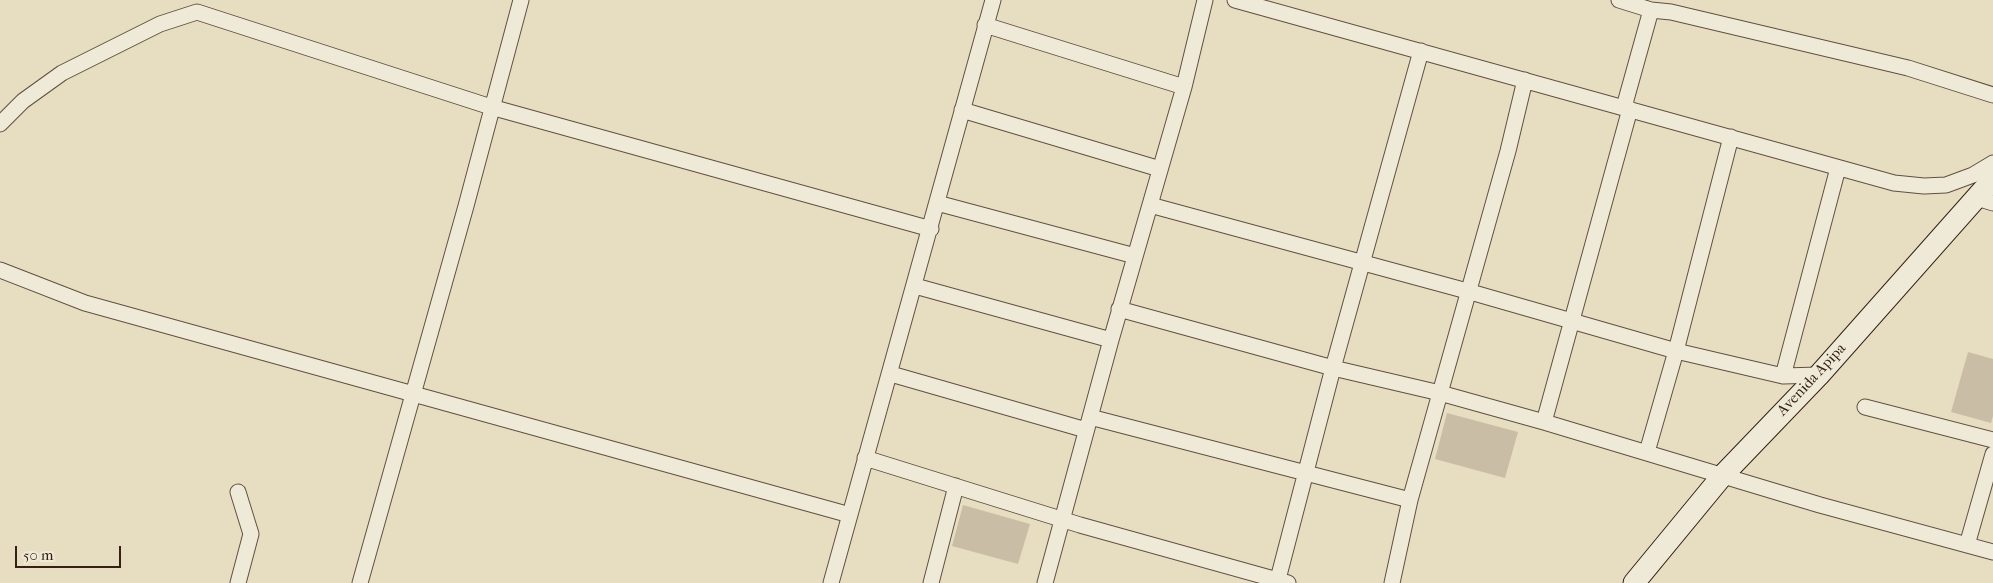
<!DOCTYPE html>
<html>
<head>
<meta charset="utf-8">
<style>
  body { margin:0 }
  #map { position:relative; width:1993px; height:583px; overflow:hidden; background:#e7dec2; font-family:"IM FELL French Canon",serif }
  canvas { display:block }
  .scale { position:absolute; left:15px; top:546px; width:106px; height:22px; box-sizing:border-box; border:2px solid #342015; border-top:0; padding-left:6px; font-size:15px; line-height:18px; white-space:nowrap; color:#342015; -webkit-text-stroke:4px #efead7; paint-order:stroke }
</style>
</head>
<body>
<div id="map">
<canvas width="1993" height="583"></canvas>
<div class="scale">50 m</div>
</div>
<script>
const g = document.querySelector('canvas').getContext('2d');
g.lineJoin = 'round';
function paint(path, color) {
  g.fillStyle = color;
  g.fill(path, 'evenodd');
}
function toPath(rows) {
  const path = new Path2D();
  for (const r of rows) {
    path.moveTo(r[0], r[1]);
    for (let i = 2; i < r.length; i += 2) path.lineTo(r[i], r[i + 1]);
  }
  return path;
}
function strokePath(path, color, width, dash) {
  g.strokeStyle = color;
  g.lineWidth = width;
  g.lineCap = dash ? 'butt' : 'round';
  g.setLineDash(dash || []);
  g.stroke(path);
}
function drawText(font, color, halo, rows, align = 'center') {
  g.font = font + ' "IM FELL French Canon",serif';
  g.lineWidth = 4;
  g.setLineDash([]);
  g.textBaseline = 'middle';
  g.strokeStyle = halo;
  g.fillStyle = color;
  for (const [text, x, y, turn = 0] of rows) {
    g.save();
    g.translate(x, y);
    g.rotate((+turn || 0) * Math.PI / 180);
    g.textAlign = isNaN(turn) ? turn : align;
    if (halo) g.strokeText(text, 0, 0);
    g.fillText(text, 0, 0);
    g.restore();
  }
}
const green = toPath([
  [1968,352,1993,359,1993,416,1991,423,1951,412],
  [1447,413,1518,432,1505,478,1435,459],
  [963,505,1030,524,1018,564,952,546]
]);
const street = toPath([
  [1235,0,1894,183,1924,186,1946,185,1973,175,1993,163],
  [1619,0,1651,10,1671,12,1908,68,1993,95],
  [985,25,1184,87],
  [1624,107,1651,10],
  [962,110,1160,169],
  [0,124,23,101,62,73,160,24,197,12,491,107,931,229],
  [1977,198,1993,203],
  [937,203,1135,256],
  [1150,205,1467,291,1676,351,1783,376,1819,375],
  [0,270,85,303,850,515],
  [915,286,1111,340],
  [1119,309,1333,368,1440,393,1544,422,1820,505,1993,552],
  [891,374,1086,430],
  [1783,376,1838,168],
  [1865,407,1993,440],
  [1090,417,1410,500],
  [1544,422,1630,109],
  [1647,452,1676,351,1731,137],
  [865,458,1080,525,1288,583],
  [238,492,251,534,238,583],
  [1967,545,1993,454],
  [360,583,466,206,521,0],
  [831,583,993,0],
  [931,583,956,486],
  [1045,583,1111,340,1184,87,1205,0],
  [1277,583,1333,368,1421,51],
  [1392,583,1410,500,1508,151,1525,80]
]);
const secondary = toPath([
  [1634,583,1723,475,1819,375,1993,179]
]);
const streetNames = [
  ["Avenida Apipa",1812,380,-47]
];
paint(green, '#c9bea5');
strokePath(street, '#615040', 17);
strokePath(secondary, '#342015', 23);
strokePath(street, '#efead7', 15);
strokePath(secondary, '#efead7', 21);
drawText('15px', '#342015', '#efead7', streetNames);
</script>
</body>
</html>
